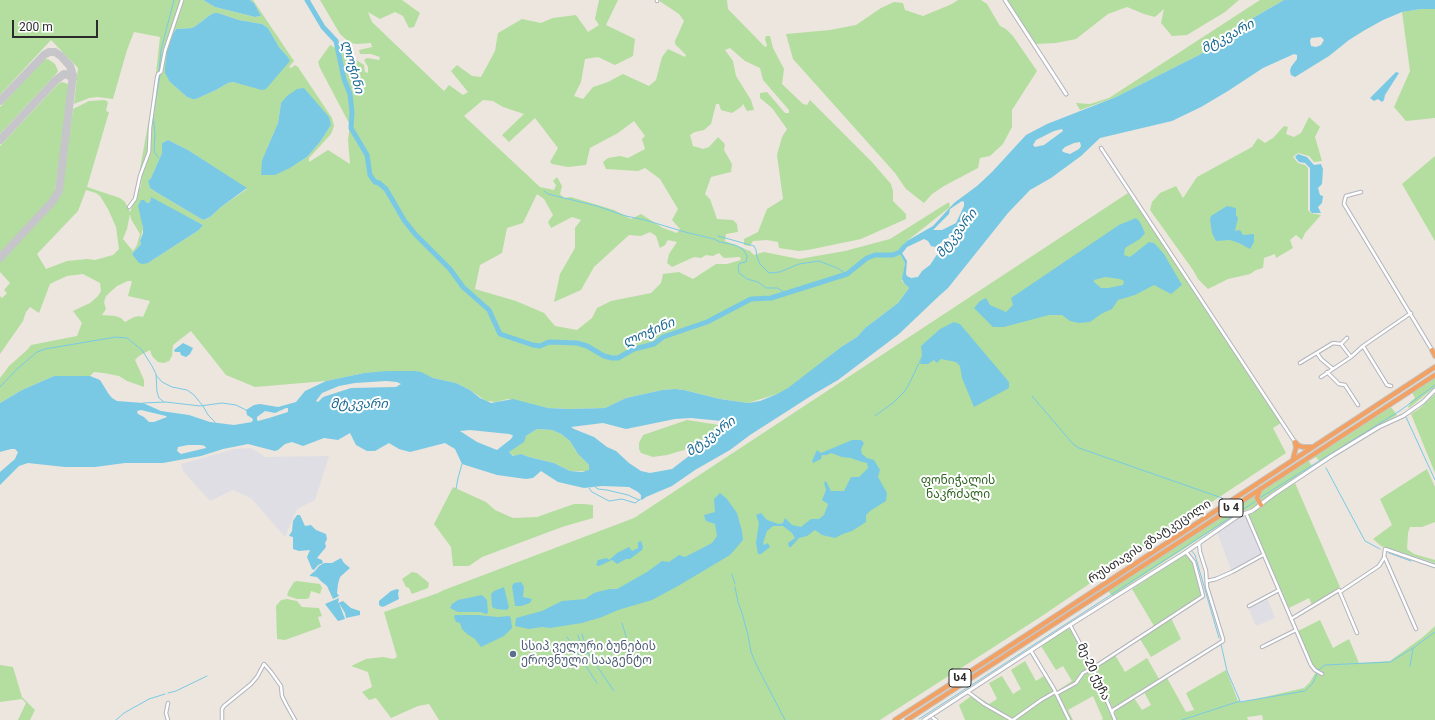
<!DOCTYPE html>
<html>
<head>
<meta charset="utf-8">
<style>
  body { margin:0 }
  #map { position:relative; width:1435px; height:720px; overflow:hidden; background:#ece6de; font-family:Roboto,sans-serif }
  canvas { display:block }
  .scale { position:absolute; left:12px; top:20px; width:86px; height:18px; box-sizing:border-box; border:2px solid #2b2b2b; border-top:0; padding-left:5px; font-size:12px; line-height:14px; white-space:nowrap; color:#2b2b2b; -webkit-text-stroke:3px #fff; paint-order:stroke }
</style>
</head>
<body>
<div id="map">
<canvas width="1435" height="720"></canvas>
<div class="scale">200 m</div>
</div>
<script>
const g = document.querySelector('canvas').getContext('2d');
g.lineJoin = 'round';
function paint(path, color) {
  g.fillStyle = color;
  g.fill(path, 'evenodd');
}
function toPath(rows) {
  const path = new Path2D();
  for (const r of rows) {
    path.moveTo(r[0], r[1]);
    for (let i = 2; i < r.length; i += 2) path.lineTo(r[i], r[i + 1]);
  }
  return path;
}
function strokePath(path, color, width, dash) {
  g.strokeStyle = color;
  g.lineWidth = width;
  g.lineCap = dash ? 'butt' : 'round';
  g.setLineDash(dash || []);
  g.stroke(path);
}
function drawText(font, color, halo, rows, align = 'center') {
  g.font = font + ' Roboto,"Noto Sans Georgian",sans-serif';
  g.lineWidth = 4;
  g.setLineDash([]);
  g.textBaseline = 'middle';
  g.strokeStyle = halo;
  g.fillStyle = color;
  for (const [text, x, y, turn = 0] of rows) {
    g.save();
    g.translate(x, y);
    g.rotate((+turn || 0) * Math.PI / 180);
    g.textAlign = isNaN(turn) ? turn : align;
    if (halo) g.strokeText(text, 0, 0);
    g.fillText(text, 0, 0);
    g.restore();
  }
}
const industrial = toPath([
  [251,448,265,457,329,456,315,500,297,509,285,537,251,498,233,490,210,501,183,471,181,464,234,449],
  [1245,516,1262,554,1231,570,1217,532,1236,519],
  [1266,595,1275,618,1256,626,1247,605]
]);
const green = toPath([
  [0,0,203,0,215,7,255,17,261,16,254,3,250,0,253,0,294,61,289,67,291,68,295,65,298,67,332,118,334,126,331,134,309,158,309,162,328,150,350,164,348,140,350,125,320,68,318,62,330,45,352,57,364,65,365,72,368,73,368,67,364,60,367,58,379,60,380,57,371,54,360,54,359,50,372,47,371,43,357,44,350,43,340,34,320,0,402,0,420,13,414,27,409,28,403,16,395,12,380,19,368,12,372,22,444,91,449,85,463,95,468,92,451,71,457,65,472,76,481,77,495,51,498,33,522,19,541,23,553,18,576,15,588,32,599,25,595,19,599,0,618,0,606,25,635,39,633,56,615,65,598,57,585,59,581,82,574,96,583,99,593,87,608,82,623,74,649,86,656,80,662,57,668,49,685,57,686,55,675,44,675,41,684,21,679,14,658,0,727,0,728,9,765,47,767,46,765,39,766,36,770,36,773,48,784,69,782,84,803,104,807,105,810,100,871,161,891,184,893,191,893,201,906,214,906,219,861,239,808,250,799,251,779,248,778,242,767,240,753,241,750,246,744,245,744,239,758,232,767,209,783,199,777,155,782,137,787,129,772,108,760,98,760,93,767,92,785,113,789,113,789,110,763,80,760,68,745,61,730,48,725,50,733,61,736,76,751,100,754,110,747,111,743,104,741,107,732,113,721,110,719,104,716,104,711,124,704,130,695,132,690,135,693,146,703,149,709,147,718,137,725,144,724,150,732,164,731,172,711,177,705,194,710,199,717,219,733,220,737,224,738,232,726,234,725,241,750,251,754,255,764,252,799,259,845,251,890,239,949,202,950,207,907,241,901,248,900,254,905,263,902,281,909,288,898,303,865,328,857,337,841,347,788,389,777,394,748,403,720,399,684,390,675,389,662,390,626,398,605,408,569,409,548,408,508,399,496,402,486,401,470,390,456,383,433,378,415,371,364,373,326,381,255,387,226,375,191,331,173,345,172,356,169,361,164,363,158,362,152,356,150,350,139,356,135,360,144,380,144,387,127,381,119,376,104,373,94,372,90,376,54,376,22,390,0,403,0,378,9,366,27,350,31,345,77,336,82,323,73,311,90,303,98,296,101,291,100,283,83,274,67,276,56,281,50,284,39,313,30,307,26,312,23,321,0,354,0,296,2,298,7,293,4,290,10,283,0,272,0,262,45,214,61,193,73,109,89,101,105,100,108,102,106,111,109,112,87,187,120,198,125,202,130,212,141,185,142,175,139,174,154,92,160,37,134,32,127,50,113,99,98,97,89,98,74,104,78,68,51,40,0,95],
  [214,13,218,13,239,20,262,24,268,28,279,47,287,56,266,89,233,82,228,83,216,90,196,99,192,99,187,97,170,82,173,34,176,29,192,28,197,25,210,15],
  [483,100,493,101,503,107,524,114,502,135,509,142,535,118,558,148,550,162,552,164,568,167,586,165,590,148,618,133,634,121,645,136,642,139,645,149,628,158,620,156,608,158,603,162,606,169,638,171,645,168,660,179,678,209,672,220,680,229,677,233,663,228,641,214,631,219,614,210,571,197,564,198,560,194,562,186,557,177,553,181,556,185,554,190,540,187,464,116],
  [281,103,331,125,320,142,307,157,290,168,262,160,278,123],
  [168,140,188,150,247,189,221,207,210,217,203,220,156,192,150,188,148,181,151,178,162,153,162,143],
  [86,190,96,193,100,196,108,209,116,227,119,249,113,255,95,260,87,259,67,261,46,269,37,254,78,211],
  [537,194,544,199,553,215,548,222,551,228,572,217,581,220,575,228,575,248,560,274,554,302,581,290,594,267,629,235,641,236,650,232,656,236,660,248,665,245,668,240,677,242,669,254,667,263,672,267,694,257,701,258,706,255,713,256,719,253,724,258,740,257,741,260,727,264,716,264,693,279,679,272,663,274,661,283,651,293,611,301,597,308,592,318,577,330,555,326,544,313,516,301,475,289,480,265,502,253,507,228,523,223],
  [151,198,203,225,199,230,148,263,132,254,141,244,140,241,143,228,142,221,146,203,150,202],
  [130,214,131,219,140,234,137,245,133,251,123,239,127,229],
  [128,281,132,281,128,296,150,301,143,317,139,316,134,317,125,322,121,318,115,316,102,315,106,309,104,302,106,296,117,286],
  [958,0,981,0,987,4,1000,26,1006,29,1013,36,1037,71,1012,110,1012,127,1003,144,990,156,980,158,978,168,944,186,932,194,924,203,906,189,895,173,793,59,786,34,830,30,856,25,881,8,894,2,903,3,905,10,923,16,952,4],
  [1007,0,1239,0,1225,12,1187,35,1172,36,1161,23,1164,9,1155,17,1144,14,1127,7,1108,14,1076,39,1056,43,1035,44],
  [1260,0,1284,0,1253,18,1222,42,1199,55,1116,97,1080,110,1076,103,1090,104,1109,98],
  [1421,9,1435,9,1435,118,1406,121,1394,107,1410,71,1402,12],
  [48,59,55,64,58,71,57,73,0,134,0,107,43,60],
  [62,82,68,84,69,93,55,190,51,199,0,254,0,146,58,84],
  [1309,117,1320,127,1315,137,1322,161,1314,162,1309,156,1298,153,1293,157,1298,163,1305,165,1308,168,1308,210,1311,213,1321,215,1305,233,1302,240,1296,235,1290,240,1293,248,1276,258,1275,254,1264,258,1263,268,1256,270,1250,274,1228,279,1208,289,1198,279,1193,270,1150,210,1152,202,1160,193,1176,186,1183,198,1197,177,1252,147,1258,138,1265,143,1273,138,1284,126,1288,127,1286,134,1294,137,1301,133],
  [1435,156,1435,241,1402,184],
  [1128,193,1183,273,1281,423,1273,428,1286,453,1139,550,1042,616,880,720,439,720,429,704,418,706,391,718,376,698,369,700,362,692,372,687,368,672,351,666,366,659,383,657,393,659,397,657,384,612,438,593,444,590,634,518],
  [1435,377,1435,387,1409,408,1408,406,1410,405,1409,403,1415,398,1412,392],
  [1435,394,1435,473,1411,414,1419,409],
  [1391,407,1397,415,1320,462,1316,457,1309,461,1312,466,1268,496,1254,507,1237,514,1112,596,1108,591],
  [687,420,719,425,718,428,708,437,684,450,667,455,653,457,641,453,639,449,639,443,643,435],
  [537,429,552,430,561,434,570,441,578,454,589,465,590,468,588,471,570,471,554,463,529,457,521,454,514,456,509,452,526,436],
  [1427,469,1435,487,1435,522,1422,527,1410,527,1408,533,1407,549,1414,554,1435,560,1435,563,1381,546,1373,539,1392,525,1380,499],
  [1295,483,1340,587,1312,605,1309,598,1289,608,1248,514,1253,513,1274,496],
  [453,487,486,502,495,510,513,518,537,517,574,504,584,504,593,505,593,518,562,527,482,557,469,566,453,566,451,547,434,524],
  [1186,554,1192,561,1202,593,1201,597,1154,626,1132,589],
  [412,572,417,573,429,583,428,588,412,594,409,588,406,587,402,579],
  [297,581,320,584,322,588,320,594,311,591,309,598,306,599,297,599,288,596,287,595,289,590,294,582],
  [287,599,297,601,302,607,319,608,322,616,318,617,321,627,285,640,277,639,276,606,281,600],
  [1171,618,1181,639,1151,657,1140,639],
  [1320,620,1333,648,1349,639,1359,663,1390,661,1423,637,1435,626,1435,720,1263,720,1262,715,1247,717,1248,720,1117,720,1114,711,1134,698,1142,710,1151,705,1144,692,1167,678,1186,712,1194,710,1186,693,1226,670,1238,701,1243,702,1304,688,1310,682,1317,670,1315,668,1311,662,1298,631],
  [1067,628,1071,630,1093,670,1110,708,1114,720,1101,720,1103,719,1093,696,1068,710,1073,720,1015,720,1014,718,1011,720,965,720,959,705,974,694,989,704,997,699,989,683,1002,676,1013,694,1021,689,1011,670,1025,661,1036,681,1047,674,1057,691,1072,681,1063,666,1056,670,1041,646],
  [1115,655,1125,672,1147,658,1159,679,1113,709,1094,669],
  [0,665,13,667,22,697,35,710,30,720,18,720,26,703,22,699,0,702]
]);
const water = toPath([
  [203,0,250,0,254,3,261,16,255,17,215,7],
  [1284,0,1435,0,1435,9,1421,9,1402,12,1383,20,1365,30,1349,40,1329,56,1295,77,1291,75,1290,71,1291,67,1297,59,1297,55,1294,54,1263,68,1228,91,1201,107,1172,121,1100,138,1081,156,1051,178,1030,190,1008,213,948,288,939,296,899,334,838,380,814,394,750,435,730,450,695,470,672,486,646,497,642,500,641,499,641,495,638,492,629,487,602,486,584,488,558,482,541,471,533,478,526,479,497,475,462,464,455,449,445,443,410,452,399,449,389,443,375,451,367,451,356,445,350,433,338,440,324,438,303,446,292,442,285,444,278,450,275,451,248,444,223,449,201,456,163,463,125,463,95,467,65,467,28,463,19,466,0,485,0,472,15,459,18,452,15,449,11,449,0,452,0,403,22,390,54,376,90,376,100,380,108,393,112,398,117,401,143,403,161,411,189,415,210,422,234,425,252,422,253,419,247,415,246,410,254,405,260,404,278,407,296,402,305,391,326,381,364,373,387,371,415,371,421,372,433,378,456,383,470,390,480,398,491,403,513,399,548,408,569,409,605,408,626,398,662,390,675,389,684,390,720,399,748,403,760,401,777,394,788,388,841,347,857,337,865,328,898,303,909,288,904,283,902,279,905,263,900,254,904,244,907,241,933,226,954,203,977,186,992,172,1026,135,1047,124,1116,97,1199,55,1222,42,1253,18],
  [1321,37,1324,40,1321,45,1316,47,1311,46,1310,41,1311,38],
  [1062,129,1063,131,1044,145,1035,147,1033,145,1036,140,1054,131],
  [1080,142,1081,146,1079,149,1070,154,1063,152,1062,150,1065,147,1074,143],
  [962,201,964,202,964,206,956,223,942,230,933,230,949,214,950,209],
  [952,237,936,256,930,265,922,271,918,277,911,278,907,276,906,274,907,261,902,253,905,248,924,239,928,241,931,246,935,247,947,238],
  [386,381,397,382,401,384,396,387,351,388,323,397,318,402,316,401,322,393,339,386,355,383],
  [286,408,288,408,288,412,269,418,258,421,257,420,257,417,265,411,275,413],
  [141,410,166,416,167,417,154,422,149,422,144,417,138,414,137,411],
  [691,418,722,421,724,423,725,425,711,439,672,469,650,473,641,471,629,463,616,451,607,447,594,437,574,429,571,427,603,423,626,429,675,419],
  [537,429,552,430,561,434,570,441,578,454,589,465,589,470,582,472,570,471,554,463,529,457,521,454,513,456,509,452,524,442,526,436],
  [470,430,509,434,512,435,513,436,511,439,497,450,477,442,460,431],
  [188,445,201,445,205,446,206,448,181,454,177,451,178,447],
  [214,13,218,13,239,20,262,24,268,28,279,47,287,56,290,61,266,89,262,90,233,82,228,83,216,90,196,99,192,99,187,97,170,82,165,73,165,68,167,52,173,34,176,29,192,28,197,25,210,15],
  [1396,72,1399,73,1385,95,1384,100,1382,102,1378,99,1374,101,1370,98],
  [304,88,329,117,331,125,320,142,307,157,290,168,275,175,261,175,262,160,278,123,281,103,287,96,297,89],
  [168,140,188,150,247,188,221,207,210,217,203,220,156,192,150,188,148,181,151,178,162,153,162,143],
  [1298,154,1307,157,1314,165,1321,164,1323,169,1322,184,1318,188,1320,195,1323,196,1322,203,1318,207,1321,213,1312,213,1310,211,1310,168,1305,163,1299,162,1295,157],
  [151,197,203,225,199,230,148,263,143,264,139,263,132,254,141,244,140,241,143,233,143,228,138,206,141,200,144,200,147,203,150,202],
  [1227,206,1236,208,1236,215,1238,218,1235,231,1240,230,1243,235,1254,234,1254,242,1250,249,1239,243,1230,240,1216,241,1212,233,1210,220,1211,216],
  [1136,218,1140,222,1145,233,1140,239,1125,248,1124,255,1130,257,1149,242,1154,243,1164,254,1182,285,1171,294,1154,285,1135,295,1118,300,1112,309,1101,314,1090,322,1079,323,1070,321,1062,315,1049,315,1004,327,993,327,974,308,980,301,986,298,990,305,1006,312,1013,305,1011,298,1119,225],
  [1105,277,1120,279,1124,281,1123,285,1108,288,1101,288,1094,282,1094,280],
  [954,322,960,324,1009,382,1009,388,974,407,962,378,960,366,956,362,941,359,937,363,934,360,928,364,920,364,922,355,921,346,940,329],
  [183,343,193,348,190,354,186,357,181,355,180,352,175,352,174,350],
  [852,440,861,440,864,443,861,449,862,454,867,458,874,460,880,470,878,477,887,493,886,501,870,511,866,515,866,522,852,531,843,534,835,538,822,535,815,530,807,536,799,538,791,547,789,547,788,543,795,538,792,533,783,526,773,526,767,531,763,543,764,545,768,543,770,547,761,554,758,554,756,543,759,523,756,515,761,513,767,520,779,524,783,523,785,518,792,525,801,527,811,519,819,519,824,515,828,504,822,500,826,490,824,483,826,481,831,491,844,491,851,477,859,477,868,468,867,463,859,461,851,458,842,457,831,453,827,455,822,455,821,459,813,463,812,461,817,450,821,453],
  [720,493,727,499,737,513,742,531,743,540,730,555,678,586,652,600,618,610,602,617,582,623,550,628,542,627,529,629,515,626,516,618,542,611,562,601,585,599,594,593,601,591,610,589,617,589,647,572,662,561,669,562,679,555,685,557,712,543,717,536,715,524,706,521,704,515,715,512,714,499],
  [297,515,300,515,305,526,311,525,316,530,326,534,327,539,325,543,326,547,317,558,322,560,323,563,318,565,314,570,312,569,307,557,310,550,299,551,293,549,293,537,289,536,292,531,293,521],
  [641,541,643,547,642,550,630,559,626,559,617,564,612,560,599,566,596,565,598,560,607,558,609,560,617,553,629,547,632,551,638,548,638,542],
  [341,558,344,563,350,568,340,577,338,584,337,593,339,596,333,599,327,586,322,582,317,577,310,576,310,575,315,571,319,566,324,563,332,563],
  [521,582,524,587,523,597,532,599,530,603,521,606,515,606,512,586,514,583],
  [504,587,509,607,507,610,496,609,492,607,491,594,494,591],
  [397,589,399,590,398,594,399,599,385,606,382,607,379,605,379,601,391,591],
  [482,595,487,600,488,613,486,614,480,612,458,612,450,608,452,604,458,600],
  [339,598,338,603,343,601,351,608,360,611,360,615,346,618,345,613,339,603,345,619,338,621,325,604],
  [455,615,478,615,498,617,510,616,511,619,512,628,504,636,481,647,475,639,467,634,462,629,460,623,456,622,454,617]
]);
const stream = toPath([
  [159,71,161,50,174,0],
  [154,110,160,75],
  [153,113,155,135,154,150,155,153,159,158],
  [544,191,548,194,597,206,626,216,645,220,685,232,714,239,720,242,735,245,743,249,747,256,746,262,740,263,738,266,739,273,747,279,758,282,766,288,777,288,786,293],
  [718,236,754,246,756,250,757,257,760,264,769,273,780,272,799,264,819,261,837,268,847,274],
  [156,375,162,382,172,387,187,390,194,395,203,406,208,415,215,422],
  [0,387,17,369,37,352,45,349,116,337,127,338,142,350,152,366,156,374,157,392,159,398,164,402],
  [1032,396,1073,444,1079,448,1222,498],
  [143,403,166,402,200,406,222,403,236,405,246,410],
  [875,416,894,402,904,392,908,386,922,357],
  [1406,417,1435,480],
  [1326,468,1365,541,1380,549],
  [595,487,598,489,607,490,628,495,639,500],
  [589,488,592,492,609,501,622,499,635,503,642,498],
  [456,489,458,478,462,464],
  [1258,499,1401,410,1435,385],
  [1191,550,1195,555,1219,638],
  [1389,553,1411,561],
  [732,574,735,584],
  [735,587,738,602,742,613,748,635,751,652,756,664,785,720],
  [622,623,630,650],
  [582,634,588,653,614,691],
  [578,635,580,642,587,653],
  [567,637,597,683],
  [1410,666,1413,648,1435,632],
  [1319,670,1322,667,1325,665,1390,662,1413,648],
  [168,693,176,691,207,676],
  [1240,702,1305,691,1313,683,1317,674],
  [919,719,1256,501],
  [116,720,124,713,149,699,165,694],
  [1182,720,1240,701,1227,671,1221,644]
]);
const river = toPath([
  [307,0,323,27,336,41,344,79,350,94,352,112,351,128,367,155,370,175,375,182,379,183,386,189,404,220,415,234,450,269,463,287,489,310,500,334,533,345,540,346,549,342,577,343,587,346,604,356,612,358,618,358,634,349,654,344,663,337,707,322,751,299,771,298,847,274,867,258,875,255,893,255,900,252,904,247]
]);
const taxiway = toPath([
  [0,101,44,55,49,52,55,52,61,56,70,66,73,75,59,191,52,202,0,258],
  [0,140,55,81,64,74,68,75,73,79]
]);
const street = toPath([
  [657,1,657,0],
  [1101,148,1295,442],
  [1361,192,1346,196,1345,199,1344,204,1432,350],
  [129,207,135,199,140,176,149,152,150,128,157,78,158,74,161,72,165,51,182,0],
  [1347,338,1341,344,1351,357,1363,346,1411,313],
  [1363,346,1387,385,1391,386],
  [1317,353,1321,359,1333,369],
  [1300,363,1333,343,1341,344],
  [1327,372,1339,384,1345,385,1358,405],
  [1321,377,1351,357],
  [1246,513,1311,665,1315,670,1322,674],
  [1385,558,1416,629],
  [1207,581,1216,579,1232,572,1263,555],
  [1340,592,1379,566,1384,558,1385,549,1435,566],
  [1249,606,1279,590],
  [1291,619,1339,590,1357,633],
  [1070,625,1093,668,1115,720],
  [1262,647,1296,630],
  [1031,651,1054,689,1069,720],
  [968,692,984,704,1012,720],
  [1056,694,1076,683,1083,673,1093,668,1203,596,1194,562,1186,552],
  [168,703,166,713,168,720],
  [1112,713,1113,710,1223,641,1223,639,1207,587,1206,571,1200,552,1199,543],
  [933,718,936,720],
  [222,720,222,709,224,706,251,684,257,677,264,664,271,672,281,686,282,696,286,704,295,720],
  [1013,720,1041,700,1055,692]
]);
const secondary = toPath([
  [1005,0,1066,94],
  [924,720,1070,625,1186,552,1238,516,1252,511,1273,495,1333,455,1379,427,1403,416,1423,402,1435,390]
]);
const highway = toPath([
  [1432,350,1435,356],
  [1293,459,1296,448,1295,442,1299,446,1303,447,1311,447],
  [1260,489,1257,498,1261,505],
  [895,720,1025,636,1435,367],
  [907,720,1435,375]
]);
const markers = [
  [513,654,4,"#5c6f8a"]
];
const shields = [
  [1231,508,24],
  [960,678,22]
];
const shieldNames = [
  ["ს 4",1231,508],
  ["ს4",960,678]
];
const parkNames = [
  ["ფონიჭალის",958,481],
  ["ნაკრძალი",958,495]
];
const streetNames = [
  ["რუსთავის გზატკეცილი",1150,542,-33],
  ["მე-20 ქუჩა",1093,672,65]
];
const serviceNames = [
  ["სსიპ ველური ბუნების",521,647],
  ["ეროვნული სააგენტო",521,661]
];
const waterNames = [
  ["მტკვარი",1228,37,-28],
  ["ლოჭინი",352,67,75],
  ["მტკვარი",957,234,-52],
  ["ლოჭინი",649,333,-23],
  ["მტკვარი",359,405],
  ["მტკვარი",711,437,-36]
];
paint(industrial, '#e0dee5');
paint(green, '#b4de9f');
paint(water, '#79c9e5');
strokePath(stream, '#79c9e5', 1);
strokePath(river, '#79c9e5', 5);
strokePath(taxiway, '#c6c5c9', 8);
strokePath(street, '#b2b4bd', 4.5);
strokePath(secondary, '#b2b4bd', 5);
strokePath(highway, '#c4c4c4', 6);
strokePath(street, '#fff', 2.5);
strokePath(secondary, '#fff', 3);
strokePath(highway, '#f2a163', 4);
for (const [x, y, r, color] of markers) {
  const dot = new Path2D();
  dot.arc(x, y, r, 0, 2 * Math.PI);
  g.fillStyle = color;
  g.fill(dot);
  strokePath(dot, '#fff', 1.5);
}
for (const [x, y, w] of shields) {
  const box = new Path2D();
  box.roundRect(x - w / 2, y - 9, w, 18, 3);
  g.fillStyle = '#fff';
  g.fill(box);
  strokePath(box, '#2b2b2b', 1);
}
drawText('bold 11px', '#2b2b2b', null, shieldNames);
drawText('12px', '#2e6320', '#fff', parkNames);
drawText('12px', '#2b2b2b', '#fff', streetNames);
drawText('12px', '#4e5e75', '#fff', serviceNames, 'left');
drawText('italic 13px', '#186892', '#fff', waterNames);
</script>
</body>
</html>
